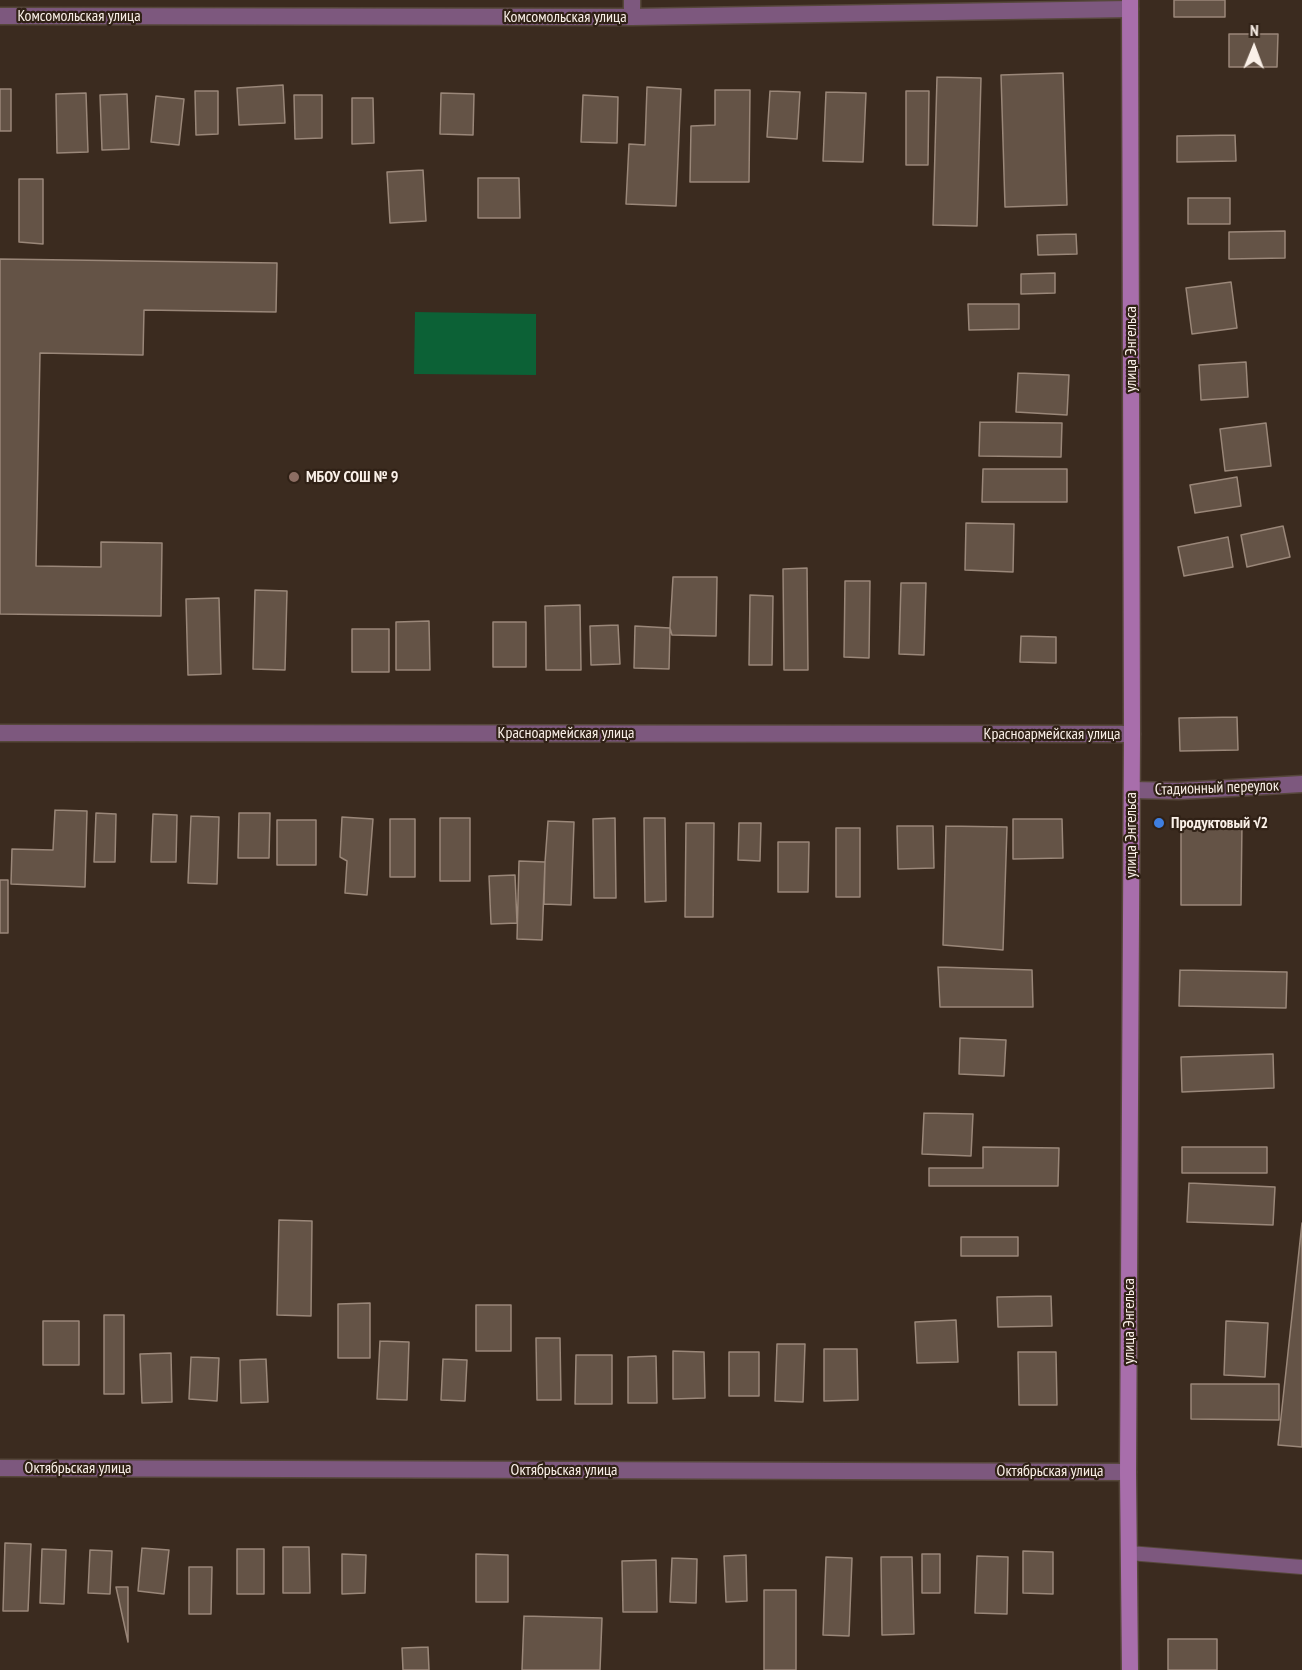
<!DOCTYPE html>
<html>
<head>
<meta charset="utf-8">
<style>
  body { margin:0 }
  #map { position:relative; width:1302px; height:1670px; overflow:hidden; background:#3b2b1f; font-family:"PT Sans Narrow",sans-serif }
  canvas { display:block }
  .north { position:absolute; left:1224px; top:18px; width:60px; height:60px; -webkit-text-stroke:4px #302116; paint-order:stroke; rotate:1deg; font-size:16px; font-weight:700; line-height:24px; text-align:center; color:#faf0e8 }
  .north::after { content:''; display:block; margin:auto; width:21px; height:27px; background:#faf0e8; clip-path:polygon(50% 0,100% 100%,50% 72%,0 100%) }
</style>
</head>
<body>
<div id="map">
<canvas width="1302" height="1670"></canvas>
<div class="north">N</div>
</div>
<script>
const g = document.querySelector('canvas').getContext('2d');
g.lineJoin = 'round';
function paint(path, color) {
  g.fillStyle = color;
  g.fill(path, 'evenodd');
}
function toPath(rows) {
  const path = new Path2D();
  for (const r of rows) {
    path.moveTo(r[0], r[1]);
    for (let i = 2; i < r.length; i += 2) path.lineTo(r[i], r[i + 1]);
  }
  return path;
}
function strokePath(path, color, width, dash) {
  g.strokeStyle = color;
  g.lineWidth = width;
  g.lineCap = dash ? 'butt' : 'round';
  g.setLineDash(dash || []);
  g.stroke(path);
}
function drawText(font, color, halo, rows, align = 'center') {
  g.font = font + ' "PT Sans Narrow",sans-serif';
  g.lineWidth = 4.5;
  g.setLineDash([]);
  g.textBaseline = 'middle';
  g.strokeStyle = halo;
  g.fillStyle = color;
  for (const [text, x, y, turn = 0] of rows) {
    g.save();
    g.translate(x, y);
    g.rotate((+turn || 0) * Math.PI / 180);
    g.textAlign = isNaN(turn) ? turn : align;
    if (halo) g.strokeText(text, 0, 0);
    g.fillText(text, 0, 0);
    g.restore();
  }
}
const green = toPath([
  [415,312,536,314,536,375,414,374]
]);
const building = toPath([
  [1174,0,1225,0,1225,17,1174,17,1174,0],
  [1229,34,1278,34,1277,67,1229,67,1229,34],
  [1063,73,1067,205,1005,207,1001,75,1063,73],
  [937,77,981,78,977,226,933,225,937,77],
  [283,85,285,123,239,125,237,88,283,85],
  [647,87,681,89,676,206,626,204,629,144,645,145,647,87],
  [0,89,11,89,11,131,0,131,0,89],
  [715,90,750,90,749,182,690,182,691,126,715,125,715,90],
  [195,91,218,91,218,134,196,135,195,91],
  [770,91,800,92,797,139,767,137,770,91],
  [906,91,929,91,928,165,906,165,906,91],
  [826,92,866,93,863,162,823,161,826,92],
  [86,93,88,152,57,153,56,94,86,93],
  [441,93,474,94,473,135,440,134,441,93],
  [127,94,129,149,102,150,100,95,127,94],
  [294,95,322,95,322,138,295,139,294,95],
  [583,95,618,97,617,143,581,142,583,95],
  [156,96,184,99,179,145,151,142,156,96],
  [352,98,373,98,374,143,352,144,352,98],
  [1235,135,1236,161,1177,162,1177,136,1235,135],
  [423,170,426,221,390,223,387,172,423,170],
  [478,178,519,178,520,218,478,218,478,178],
  [19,179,43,179,43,244,19,242,19,179],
  [1188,198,1230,198,1230,224,1188,224,1188,198],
  [1285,231,1285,258,1229,259,1229,232,1285,231],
  [1076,234,1077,254,1038,255,1037,235,1076,234],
  [0,259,277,263,276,312,144,310,143,355,40,353,36,566,101,567,101,542,162,543,161,616,0,614,0,259],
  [1055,273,1055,293,1021,294,1021,274,1055,273],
  [1231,282,1237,328,1192,334,1186,288,1231,282],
  [968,304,1019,304,1019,329,969,330,968,304],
  [1246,362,1248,397,1201,400,1199,365,1246,362],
  [1018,373,1069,375,1067,415,1016,412,1018,373],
  [980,422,1062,423,1061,457,979,456,980,422],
  [1266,423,1271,466,1225,471,1220,429,1266,423],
  [983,469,1067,469,1067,502,982,502,983,469],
  [1237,477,1241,506,1195,513,1190,485,1237,477],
  [966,523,1014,524,1013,572,965,570,966,523],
  [1283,526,1290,557,1247,567,1241,535,1283,526],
  [1228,537,1233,567,1184,576,1178,547,1228,537],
  [807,568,808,670,784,670,783,569,807,568],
  [673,577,717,577,716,636,672,635,670,628,673,577],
  [845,581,870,581,869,658,844,657,845,581],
  [901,583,926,583,924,655,899,654,901,583],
  [255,590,287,591,285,670,253,669,255,590],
  [750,595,773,596,772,665,749,665,750,595],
  [219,598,221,674,188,675,186,599,219,598],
  [580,605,581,670,546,670,545,606,580,605],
  [429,621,430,670,396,670,396,622,429,621],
  [493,622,526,622,526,667,493,667,493,622],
  [618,625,620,664,591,665,590,626,618,625],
  [635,626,670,628,669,669,634,668,635,626],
  [352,629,389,629,389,672,352,672,352,629],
  [1021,636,1056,637,1056,663,1020,662,1021,636],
  [1237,717,1238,750,1180,751,1179,718,1237,717],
  [55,810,87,811,85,887,11,884,12,849,53,850,55,810],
  [96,813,116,814,115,862,94,862,96,813],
  [239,813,270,813,269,858,238,858,239,813],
  [153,814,177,815,176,862,151,862,153,814],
  [191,816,219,817,217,884,188,883,191,816],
  [342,817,373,819,367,895,345,893,347,861,340,857,342,817],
  [440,818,470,818,470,881,440,881,440,818],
  [615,818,616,898,594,898,593,819,615,818],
  [644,818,665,818,666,901,645,902,644,818],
  [390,819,415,819,415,877,390,877,390,819],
  [1013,819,1062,819,1063,858,1013,859,1013,819],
  [277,820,316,820,316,865,277,865,277,820],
  [548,821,574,822,571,905,544,904,545,862,548,821],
  [1181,822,1242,822,1241,905,1181,905,1181,822],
  [686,823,714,823,713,917,685,917,686,823],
  [739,823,761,823,760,861,738,860,739,823],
  [897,826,933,826,934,868,898,869,897,826],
  [946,826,1007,827,1003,950,943,945,946,826],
  [836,828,860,828,860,897,836,897,836,828],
  [778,842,809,842,808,892,778,892,778,842],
  [519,861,545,862,542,940,517,939,519,861],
  [515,875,517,923,491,924,489,876,515,875],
  [0,880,8,880,8,933,0,933,0,880],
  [938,967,1032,970,1033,1007,940,1007,938,967],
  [1180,970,1287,972,1286,1008,1179,1006,1180,970],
  [960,1038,1006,1040,1004,1076,959,1074,960,1038],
  [1273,1054,1274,1088,1182,1092,1181,1057,1273,1054],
  [924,1113,973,1114,971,1156,922,1154,924,1113],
  [983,1147,1059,1148,1058,1186,929,1186,929,1168,983,1168,983,1147],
  [1182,1147,1267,1147,1267,1173,1182,1173,1182,1147],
  [1189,1183,1275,1187,1273,1225,1187,1222,1189,1183],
  [279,1220,312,1221,311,1316,277,1315,279,1220],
  [1302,1223,1302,1447,1278,1445,1302,1223],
  [961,1237,1018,1237,1018,1256,961,1256,961,1237],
  [1051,1296,1052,1326,998,1327,997,1297,1051,1296],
  [370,1303,370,1358,338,1358,338,1304,370,1303],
  [476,1305,511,1305,511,1351,476,1351,476,1305],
  [104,1315,124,1315,124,1394,104,1394,104,1315],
  [956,1320,958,1362,917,1363,915,1322,956,1320],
  [43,1321,79,1321,79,1365,43,1365,43,1321],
  [1226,1321,1268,1323,1265,1377,1224,1375,1226,1321],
  [536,1338,560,1338,561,1400,537,1400,536,1338],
  [380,1341,409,1342,407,1400,377,1399,380,1341],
  [777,1344,805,1344,803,1402,775,1401,777,1344],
  [824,1349,857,1349,858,1400,824,1401,824,1349],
  [673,1351,704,1352,705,1398,673,1399,673,1351],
  [729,1352,759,1352,759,1396,729,1396,729,1352],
  [1018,1352,1056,1352,1057,1405,1019,1405,1018,1352],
  [171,1353,172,1402,142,1403,140,1354,171,1353],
  [576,1355,612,1355,612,1404,575,1404,576,1355],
  [656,1356,657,1403,628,1403,628,1357,656,1356],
  [191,1357,219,1358,217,1401,189,1399,191,1357],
  [266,1359,268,1402,241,1403,240,1360,266,1359],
  [443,1359,467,1360,465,1401,441,1400,443,1359],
  [1191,1384,1279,1384,1279,1420,1191,1419,1191,1384],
  [5,1543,31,1544,28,1611,3,1611,5,1543],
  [283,1547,309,1547,310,1593,283,1593,283,1547],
  [142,1548,169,1550,164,1594,138,1591,142,1548],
  [42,1549,66,1550,64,1604,40,1603,42,1549],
  [237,1549,264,1549,264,1594,237,1594,237,1549],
  [90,1550,112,1551,110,1594,88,1593,90,1550],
  [1023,1551,1053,1552,1053,1594,1023,1593,1023,1551],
  [342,1554,366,1555,365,1593,342,1594,342,1554],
  [476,1554,508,1555,508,1602,476,1602,476,1554],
  [922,1554,940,1554,940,1593,922,1593,922,1554],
  [746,1555,747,1601,726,1602,724,1556,746,1555],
  [977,1556,1008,1557,1007,1614,975,1613,977,1556],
  [826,1557,852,1558,849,1636,823,1635,826,1557],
  [881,1557,912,1557,914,1634,882,1635,881,1557],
  [672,1558,697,1559,696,1603,670,1602,672,1558],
  [656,1560,657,1612,623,1612,622,1561,656,1560],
  [189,1567,212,1567,211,1614,189,1614,189,1567],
  [116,1587,128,1587,128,1642,116,1587],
  [764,1590,796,1590,796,1670,764,1670,764,1590],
  [524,1616,602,1618,600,1670,522,1670,524,1616],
  [1168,1639,1217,1639,1217,1670,1168,1670,1168,1639],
  [428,1647,429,1670,403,1670,402,1648,428,1647]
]);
const service = toPath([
  [1129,1553,1302,1567]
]);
const minor = toPath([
  [632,0,632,17],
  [0,16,632,17,1130,9],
  [0,733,1132,734],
  [1132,790,1179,791,1302,784],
  [0,1468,1128,1472]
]);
const secondary = toPath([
  [1130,1670,1128,1472,1132,734,1130,0]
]);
const markers = [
  [294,477,6,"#8d6e63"],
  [1159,823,6,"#3f7fe0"]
];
const streetNames = [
  ["Комсомольская улица",79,16],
  ["Комсомольская улица",565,17],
  ["улица Энгельса",1131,349,-90],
  ["Красноармейская улица",566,733],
  ["Красноармейская улица",1052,734],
  ["Стадионный переулок",1217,788,-2],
  ["улица Энгельса",1131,835,-90],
  ["улица Энгельса",1129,1321,-90],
  ["Октябрьская улица",78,1468],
  ["Октябрьская улица",564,1470],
  ["Октябрьская улица",1050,1471]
];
const poiNames = [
  ["МБОУ СОШ № 9",306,477],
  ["Продуктовый √2",1171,823]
];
paint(green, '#0c6136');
paint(building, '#645346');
strokePath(building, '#9a8779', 1.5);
strokePath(service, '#56473b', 16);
strokePath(minor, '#56473b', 19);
strokePath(secondary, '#56473b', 19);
strokePath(service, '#7d587e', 14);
strokePath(minor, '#7d587e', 16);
strokePath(secondary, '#a86eab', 16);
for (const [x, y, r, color] of markers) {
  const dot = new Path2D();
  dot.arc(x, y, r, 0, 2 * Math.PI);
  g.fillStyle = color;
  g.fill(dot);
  strokePath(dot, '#302116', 2);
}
drawText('16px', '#faf0e8', '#302116', streetNames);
drawText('bold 16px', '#faf0e8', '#302116', poiNames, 'left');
</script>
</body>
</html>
